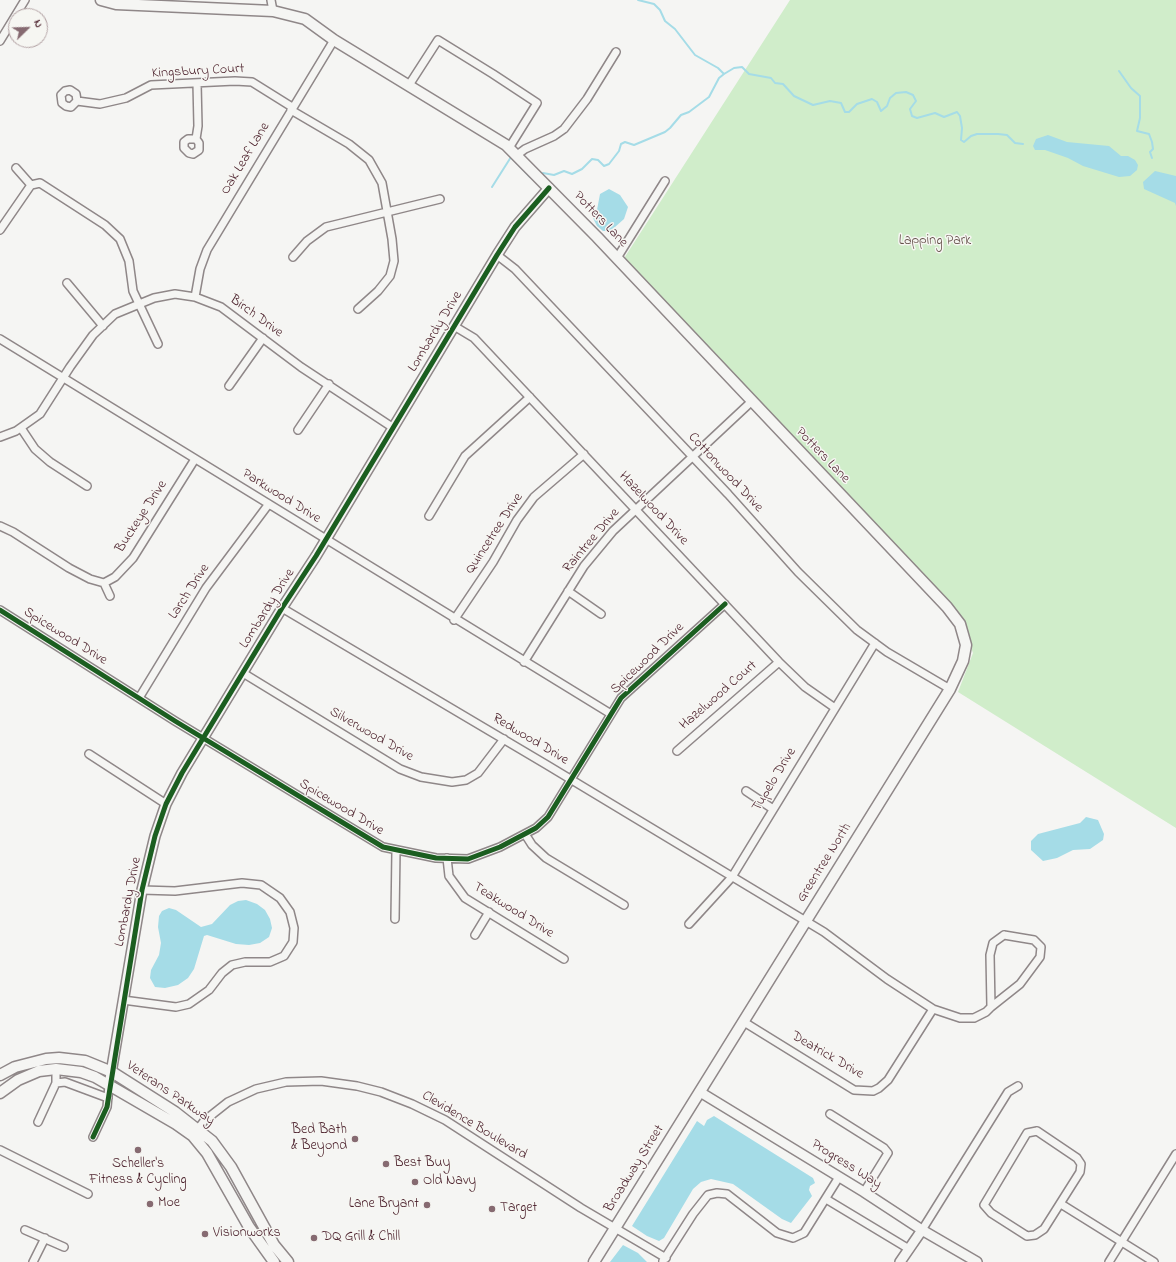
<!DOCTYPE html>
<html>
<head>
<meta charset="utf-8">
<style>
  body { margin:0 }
  #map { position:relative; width:1176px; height:1262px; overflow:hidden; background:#f5f5f3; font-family:"Indie Flower",sans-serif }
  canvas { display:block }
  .north { position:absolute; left:8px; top:8px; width:40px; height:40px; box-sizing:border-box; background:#f6f6f2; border:1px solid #b1a0a2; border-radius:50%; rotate:67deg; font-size:11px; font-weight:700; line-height:16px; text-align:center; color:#4a1f2b }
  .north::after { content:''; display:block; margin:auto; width:14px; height:18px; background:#866a71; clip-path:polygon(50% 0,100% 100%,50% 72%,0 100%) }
</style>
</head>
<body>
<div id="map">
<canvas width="1176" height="1262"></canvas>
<div class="north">N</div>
</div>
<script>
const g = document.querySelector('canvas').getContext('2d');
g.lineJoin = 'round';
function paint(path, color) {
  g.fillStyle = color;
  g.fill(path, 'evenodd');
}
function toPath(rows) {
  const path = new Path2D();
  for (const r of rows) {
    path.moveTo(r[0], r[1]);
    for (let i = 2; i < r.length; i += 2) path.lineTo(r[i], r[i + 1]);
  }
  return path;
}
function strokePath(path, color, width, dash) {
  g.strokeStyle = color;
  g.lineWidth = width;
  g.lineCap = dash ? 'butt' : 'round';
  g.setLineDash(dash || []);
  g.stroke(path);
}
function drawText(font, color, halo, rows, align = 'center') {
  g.font = font + ' "Indie Flower",sans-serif';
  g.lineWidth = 3;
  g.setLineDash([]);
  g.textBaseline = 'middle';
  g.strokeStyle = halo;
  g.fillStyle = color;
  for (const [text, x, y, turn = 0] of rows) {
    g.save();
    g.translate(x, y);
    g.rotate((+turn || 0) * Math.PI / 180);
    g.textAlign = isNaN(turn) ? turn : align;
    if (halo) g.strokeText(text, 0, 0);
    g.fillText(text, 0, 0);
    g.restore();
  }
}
const green = toPath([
  [790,0,1176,0,1176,828,958,692,973,653,964,628,621,263]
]);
const water = toPath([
  [1048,135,1067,142,1109,146,1121,156,1128,156,1135,160,1138,165,1137,170,1130,176,1119,177,1083,166,1068,158,1045,150,1035,150,1033,146,1036,139],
  [1155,171,1176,176,1176,206,1175,203,1144,189,1143,182],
  [609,189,620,195,628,207,624,219,615,227,609,231,603,231,597,226,593,218,597,210,600,194],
  [1086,817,1098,820,1104,834,1103,840,1090,849,1073,850,1057,858,1043,861,1031,850,1031,841,1038,834,1080,823],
  [246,900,257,904,265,910,270,919,272,928,269,937,260,943,249,945,236,944,207,935,204,936,194,969,188,978,178,985,165,988,155,987,150,978,151,970,159,955,161,943,158,927,159,916,162,911,169,908,176,910,201,927,212,924,230,905,238,901],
  [714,1116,813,1178,815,1183,810,1186,809,1190,812,1196,791,1223,782,1219,733,1184,711,1179,701,1182,693,1189,664,1238,659,1241,647,1236,632,1226,697,1121,704,1126,707,1120],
  [623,1245,638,1253,647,1262,610,1262]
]);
const stream = toPath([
  [638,0,654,4,660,10,665,21,675,29,695,55,718,68,724,74],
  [1119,71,1131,88,1140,96,1140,118,1137,131,1149,134,1152,142,1153,149,1150,152,1152,158],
  [543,173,554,175,564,171,572,174,582,169,592,159,598,160,604,166,609,164,619,151,621,144,625,142,634,145,665,132,670,128,681,115,689,112,709,97,719,78,724,74,734,68,742,67,749,74,771,78,775,83,783,84,794,96,813,105,830,101,841,103,845,112,849,112,857,104,872,99,877,102,881,111,887,106,890,98,896,93,906,92,913,95,916,101,910,109,912,116,917,118,935,113,944,117,957,112,960,116,962,128,961,140,964,142,971,136,977,134,998,134,1007,135,1015,143,1023,144],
  [492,187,511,157,530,177]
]);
const minor = toPath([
  [271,0,273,11],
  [0,41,25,0],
  [409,85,438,40,493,74,537,103,509,148],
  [77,101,71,107,66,106,62,103,61,95,65,91,70,90,76,94,77,101,100,104,126,98,151,85,235,81,252,82,292,107],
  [291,110,349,144,369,160,382,183,392,239,394,261,390,276,378,291,358,309],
  [196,139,199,143,199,150,193,154,189,153,184,148,184,142,188,139,196,139,198,126,197,83],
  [517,155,525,149,554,136,564,129,587,99,616,52],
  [16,168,31,185],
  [0,230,31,185,40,183,105,225,120,239,129,261,133,291,158,344],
  [497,255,515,269,728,494,798,572,857,630,887,652,950,689],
  [293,257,307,241,326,227,440,199],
  [617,258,665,181],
  [67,283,103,326],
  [195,297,200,269,207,250,334,40],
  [454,326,474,338,779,662,805,687,835,708],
  [0,339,611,714],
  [229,386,263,338],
  [21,428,35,449,50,462,87,486],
  [298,430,329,384],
  [0,437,16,431,40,414,70,367,93,335,115,314,154,298,175,294,195,297,221,307,301,367,392,427],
  [429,516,465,456,530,397],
  [0,526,13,532,69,568,90,579,104,583,115,577,133,558,195,459],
  [104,583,110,596],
  [568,591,601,614],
  [282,608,547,765,824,932,887,979,933,1009,960,1018,974,1018,986,1012,991,1007],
  [0,610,175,721,383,847,436,858,468,859,500,847,536,828,548,817,621,698,725,604],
  [454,620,493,562,517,520,534,497,584,454],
  [524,662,584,566,613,531,751,402],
  [243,673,400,769,421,777,452,782,466,780,478,773,504,739],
  [139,698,206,588,268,505],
  [677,751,779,662],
  [89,754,166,804],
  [746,791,773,809],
  [525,834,532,845,546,858,624,905],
  [447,858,449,876,465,898,564,959],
  [395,919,396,850],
  [689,924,732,877,875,643],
  [475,935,489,912],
  [1004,935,1034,940,1041,947,1040,957,1020,984,991,1007,990,955,993,943,1004,935],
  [123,1000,176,1007,189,1004,209,990,222,973,232,965,245,962,270,962,284,956,293,942,294,928,290,912,280,898,261,885,242,883,175,891,142,890],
  [744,1022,854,1090,873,1091,879,1088,888,1080,933,1009],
  [56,1083,65,1082,108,1098],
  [830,1114,884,1148,888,1153,864,1192],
  [38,1122,56,1083,56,1069],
  [1037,1131,1077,1158,1081,1164,1080,1172,1044,1229,1035,1235,1027,1236,991,1213,984,1205,1027,1133,1037,1131],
  [195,1133,204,1121,228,1102,256,1089,286,1082,321,1081,357,1086,381,1092,412,1104,445,1120,581,1208,666,1258],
  [93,1137,107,1107,109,1085],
  [0,1150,88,1194],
  [826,1199,909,1249],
  [1061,1204,1154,1262],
  [25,1230,64,1247],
  [922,1230,1008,1092,1018,1086],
  [663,1261,693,1214,708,1195,717,1193,727,1194,777,1233,793,1238,804,1233,839,1177],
  [33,1262,45,1238],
  [1109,1262,1176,1154]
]);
const tertiary = toPath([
  [109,1085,142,890,155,836,166,804,182,773,282,608,316,556,497,255,515,227,549,188],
  [700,1092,864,1192,922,1230,977,1262],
  [900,1262,922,1230]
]);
const secondary = toPath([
  [101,0,116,4,273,11,305,19,334,40,506,145,597,237,947,607,960,624,966,645,963,661,950,689,594,1262],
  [0,1075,15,1067,46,1059,59,1058,85,1061,112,1072,175,1112,212,1141,231,1167,274,1245,288,1262],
  [0,1093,18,1080,39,1071,56,1069,81,1072,95,1077,176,1124,193,1136,207,1153,249,1227,274,1262]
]);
const cycleway = toPath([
  [0,610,175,721,383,847,436,858,468,859,500,847,536,828,548,817,621,698,725,604],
  [93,1137,107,1107,142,890,155,836,166,804,182,773,282,608,316,556,497,255,515,227,549,188]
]);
const markers = [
  [355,1139,4,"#866a71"],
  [138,1150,4,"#866a71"],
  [386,1164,4,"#866a71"],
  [415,1182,4,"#866a71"],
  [150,1204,4,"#866a71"],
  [427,1205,4,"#866a71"],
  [492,1209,4,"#866a71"],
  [205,1234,4,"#866a71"],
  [314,1238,4,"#866a71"]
];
const streetNames = [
  ["Kingsbury Court",198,72,-3],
  ["Oak Leaf Lane",246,159,-59],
  ["Potters Lane",600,220,46],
  ["Birch Drive",256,317,36],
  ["Lombardy Drive",436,332,-59],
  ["Potters Lane",822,456,46],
  ["Cottonwood Drive",725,473,47],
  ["Parkwood Drive",281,497,32],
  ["Hazelwood Drive",653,509,47],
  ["Buckeye Drive",142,517,-57],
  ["Quincetree Drive",495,534,-57],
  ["Raintree Drive",592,541,-50],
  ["Larch Drive",190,592,-57],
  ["Lombardy Drive",268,609,-58],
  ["Spicewood Drive",65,637,32],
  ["Spicewood Drive",648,659,-44],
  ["Hazelwood Court",719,696,-41],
  ["Silverwood Drive",371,735,30],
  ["Redwood Drive",530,740,31],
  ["Tupelo Drive",775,780,-59],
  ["Spicewood Drive",341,808,31],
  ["Greentree North",825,863,-58],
  ["Lombardy Drive",129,902,-79],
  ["Teakwood Drive",513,911,32],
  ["Deatrick Drive",827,1056,30],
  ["Veterans Parkway",170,1094,34],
  ["Clevidence Boulevard",474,1126,31],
  ["Progress Way",846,1165,32],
  ["Broadway Street",635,1169,-58]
];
const parkNames = [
  ["Lapping Park",935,242]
];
const poiNames = [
  ["Bed Bath",347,1131,"right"],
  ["& Beyond",347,1147,"right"],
  ["Best Buy",394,1164],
  ["Scheller's",138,1165,"center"],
  ["Fitness & Cycling",138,1181,"center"],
  ["Old Navy",423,1182],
  ["Moe",158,1204],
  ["Lane Bryant",419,1205,"right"],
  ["Target",500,1209],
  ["Visionworks",213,1234],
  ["DQ Grill & Chill",322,1238]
];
paint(green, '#d0edca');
paint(water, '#a5dce7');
strokePath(stream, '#a5dce7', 2);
strokePath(minor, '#8f8788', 10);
strokePath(tertiary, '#8f8788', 12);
strokePath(secondary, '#8f8788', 13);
strokePath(minor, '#f5f5f3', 7);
strokePath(tertiary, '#f5f5f3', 9);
strokePath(secondary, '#f5f5f3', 10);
strokePath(cycleway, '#1b5e20', 5);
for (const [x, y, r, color] of markers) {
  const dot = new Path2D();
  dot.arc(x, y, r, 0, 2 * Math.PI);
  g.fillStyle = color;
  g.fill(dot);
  strokePath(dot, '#f6f6f2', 1.5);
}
drawText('14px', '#4a1f2b', '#f6f6f2', streetNames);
drawText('14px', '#64514a', '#f6f6f2', parkNames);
drawText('14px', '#4a1f2b', '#f6f6f2', poiNames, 'left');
</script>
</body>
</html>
